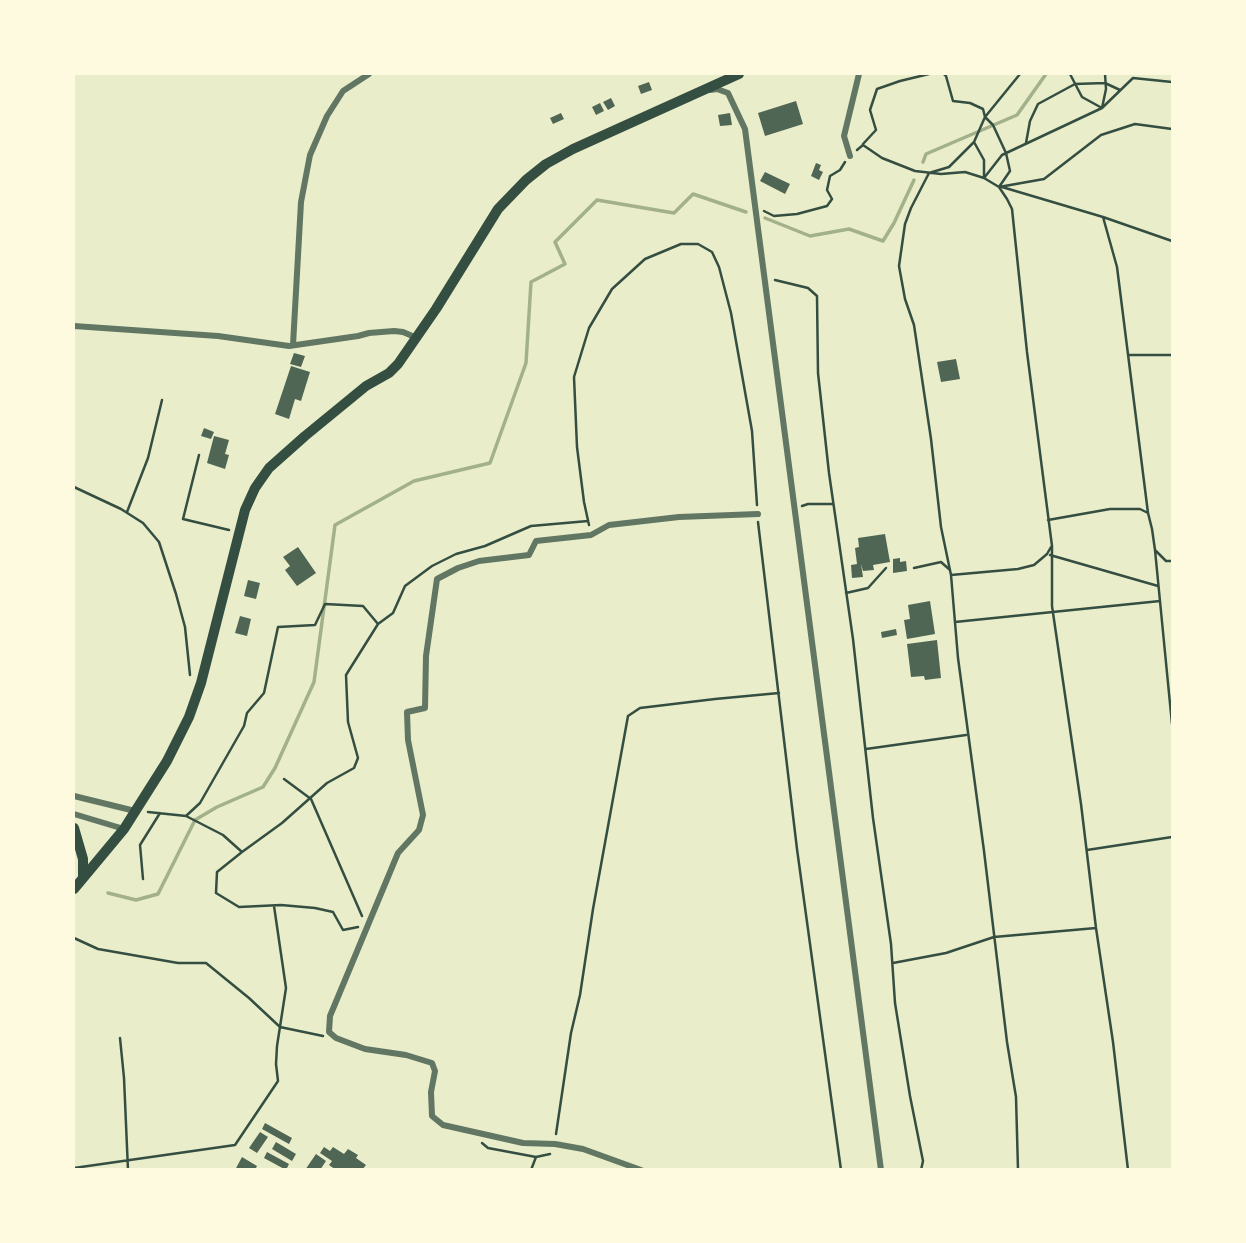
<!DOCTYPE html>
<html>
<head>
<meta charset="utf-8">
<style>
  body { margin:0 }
  #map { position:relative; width:1246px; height:1243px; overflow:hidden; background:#e9edc9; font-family:Jost,sans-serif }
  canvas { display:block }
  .frame { position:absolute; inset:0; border:75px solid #fefae0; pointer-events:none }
</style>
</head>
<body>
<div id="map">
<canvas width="1246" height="1243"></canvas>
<div class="frame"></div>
</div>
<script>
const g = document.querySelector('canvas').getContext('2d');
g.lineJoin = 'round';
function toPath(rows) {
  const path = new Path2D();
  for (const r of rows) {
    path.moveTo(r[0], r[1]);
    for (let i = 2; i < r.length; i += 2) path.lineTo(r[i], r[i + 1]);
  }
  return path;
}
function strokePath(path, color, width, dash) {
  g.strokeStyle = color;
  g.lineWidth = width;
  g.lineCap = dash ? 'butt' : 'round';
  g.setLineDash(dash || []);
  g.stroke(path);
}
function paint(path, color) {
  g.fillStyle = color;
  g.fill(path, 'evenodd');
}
const stream = toPath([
  [923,162,926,154,1017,115,1046,74],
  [765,218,810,236,849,229,883,241,894,223,914,180],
  [108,893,136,900,158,894,195,820,217,807,263,787,275,768,314,682,335,525,414,481,490,463,526,363,531,282,565,264,555,242,597,200,674,213,693,194,746,212]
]);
const building = toPath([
  [649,82,652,90,641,94,638,86],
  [611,98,615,106,608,110,603,102],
  [796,101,803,124,765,136,758,113],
  [600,103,604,111,596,115,592,107],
  [561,113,564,119,553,124,550,118],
  [730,113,732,125,720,126,718,115],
  [816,163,821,165,819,170,823,172,819,180,811,176],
  [765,172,790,184,785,194,760,181],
  [294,353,305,356,301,367,290,364],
  [956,359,960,379,941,382,937,362],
  [291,366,310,372,301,401,295,399,289,419,275,414],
  [204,428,214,432,211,439,201,436],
  [214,436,229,440,225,454,229,455,225,469,207,463],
  [885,534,890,562,873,565,874,570,863,571,861,564,863,577,852,578,851,565,857,564,855,548,859,547,858,538],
  [298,547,316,573,297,586,285,570,290,566,283,557],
  [900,558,900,562,906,561,907,571,893,573,893,559],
  [248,580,260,583,256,599,244,596],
  [930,601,935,634,907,639,904,620,910,619,908,605],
  [240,616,251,619,247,636,235,633],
  [896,629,897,635,882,638,881,632],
  [937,640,941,678,925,680,924,676,911,677,907,644],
  [265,1123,292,1138,289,1144,262,1129],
  [260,1132,268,1137,257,1153,249,1148],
  [276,1142,296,1154,292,1161,272,1149],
  [324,1147,330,1151,333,1147,344,1154,348,1149,358,1155,356,1158,366,1165,362,1170,336,1170,329,1165,332,1161,320,1153],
  [267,1152,289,1164,286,1170,264,1158],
  [316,1154,326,1161,320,1170,305,1170],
  [242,1157,257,1166,255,1170,235,1170]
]);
const path = toPath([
  [944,74,946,76,953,101,970,103,983,109,985,117,993,125,1006,153,1010,171,999,187],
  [1070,74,1082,97,1102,108,1106,89,1105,74],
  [974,142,984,160,984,178],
  [1026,143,1030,121,1038,104,1075,84,1105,83,1120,90],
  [863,144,876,130,870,110,877,89,900,81,929,74],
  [857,150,863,145,882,158,915,171,941,174,965,172,984,178,999,187,1007,199,1012,209,1027,352,1052,546,1052,606,1081,804,1096,928,1113,1042,1128,1170],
  [984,178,1002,155,1102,108,1133,78,1172,82],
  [999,187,1044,179,1101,135,1135,124,1172,129],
  [1002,187,1103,217,1172,241],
  [764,211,774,216,797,214,827,206,832,199,827,190,830,176,840,170,845,162],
  [1103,217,1117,267,1148,513],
  [775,280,808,288,817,296,818,373,829,473,853,639,873,818,891,944,895,1003,910,1096,923,1161,921,1170],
  [1128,355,1172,355],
  [199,455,183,519,229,530],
  [74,487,121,509,143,523,159,542,176,594,185,627,190,675],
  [802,506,808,504,833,504],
  [127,512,148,458,162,400],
  [1048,520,1110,509,1140,509,1148,513,1152,529,1155,550,1166,561,1172,561],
  [758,522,797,849,841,1170],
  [589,525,584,502,577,447,574,377,589,328,612,289,645,259,681,244,698,244,712,252,719,267,731,313,752,431,757,505],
  [1155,550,1172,724],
  [1050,555,1158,586],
  [914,568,941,562,950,570],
  [951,575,941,527,931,439,914,325,905,299,899,266,905,224,911,208,929,173,949,167,974,142,985,117,1020,74],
  [846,593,868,588,886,568],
  [955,622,1160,601],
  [866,749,966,735],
  [284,779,311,799,362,916],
  [148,812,186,816],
  [1087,850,1172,837],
  [242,852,282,823,327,783,354,768,358,758,348,722,346,675,378,624,393,613,405,586,432,566,456,554,485,546,531,526,588,521],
  [143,879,140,845,160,813],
  [358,927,343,930,333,912,315,908,281,905,239,907,216,893,217,872,242,852,223,835,186,816,200,803,244,726,247,713,264,693,278,627,315,625,325,604,363,606,378,624],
  [74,938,98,949,178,963,206,963,249,998,280,1027,323,1036],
  [893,963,946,953,994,937,1096,928],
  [120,1038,124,1078,128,1170],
  [556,1134,571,1033,580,995,593,909,628,716,640,708,715,699,779,693],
  [482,1143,488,1148,536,1157],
  [74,1168,235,1145,278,1081,276,1064,277,1046,286,988,274,906],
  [531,1170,536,1157,550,1154],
  [1018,1170,1016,1097,1007,1042,984,851,958,658,951,575,1018,569,1034,565,1047,554,1051,547]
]);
const minor = toPath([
  [710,90,717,89,728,93,745,129,881,1170],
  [850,156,844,136,859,74],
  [74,326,218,336,289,346,358,336,369,333,394,331,403,332,417,338],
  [293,345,301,202,310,155,327,116,343,91,369,74],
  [74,796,135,811],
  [74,814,124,829],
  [641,1170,583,1149,555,1144,523,1143,443,1125,432,1116,431,1092,435,1071,432,1063,406,1055,365,1049,336,1038,329,1032,330,1016,398,853,419,830,423,815,408,740,407,712,425,708,426,656,437,579,458,568,479,561,529,555,536,541,591,535,609,525,679,517,758,514]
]);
const trunk = toPath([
  [74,828,83,859,83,877],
  [74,889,124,829,167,761,189,717,201,683,245,510,255,488,269,468,305,436,366,386,389,373,398,364,436,309,498,209,526,180,546,164,573,149,739,74]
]);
strokePath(stream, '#a3b18a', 3.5);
paint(building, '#4f6655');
strokePath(path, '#344e41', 2.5);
strokePath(minor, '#617663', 6);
strokePath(trunk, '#344e41', 10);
</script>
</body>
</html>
